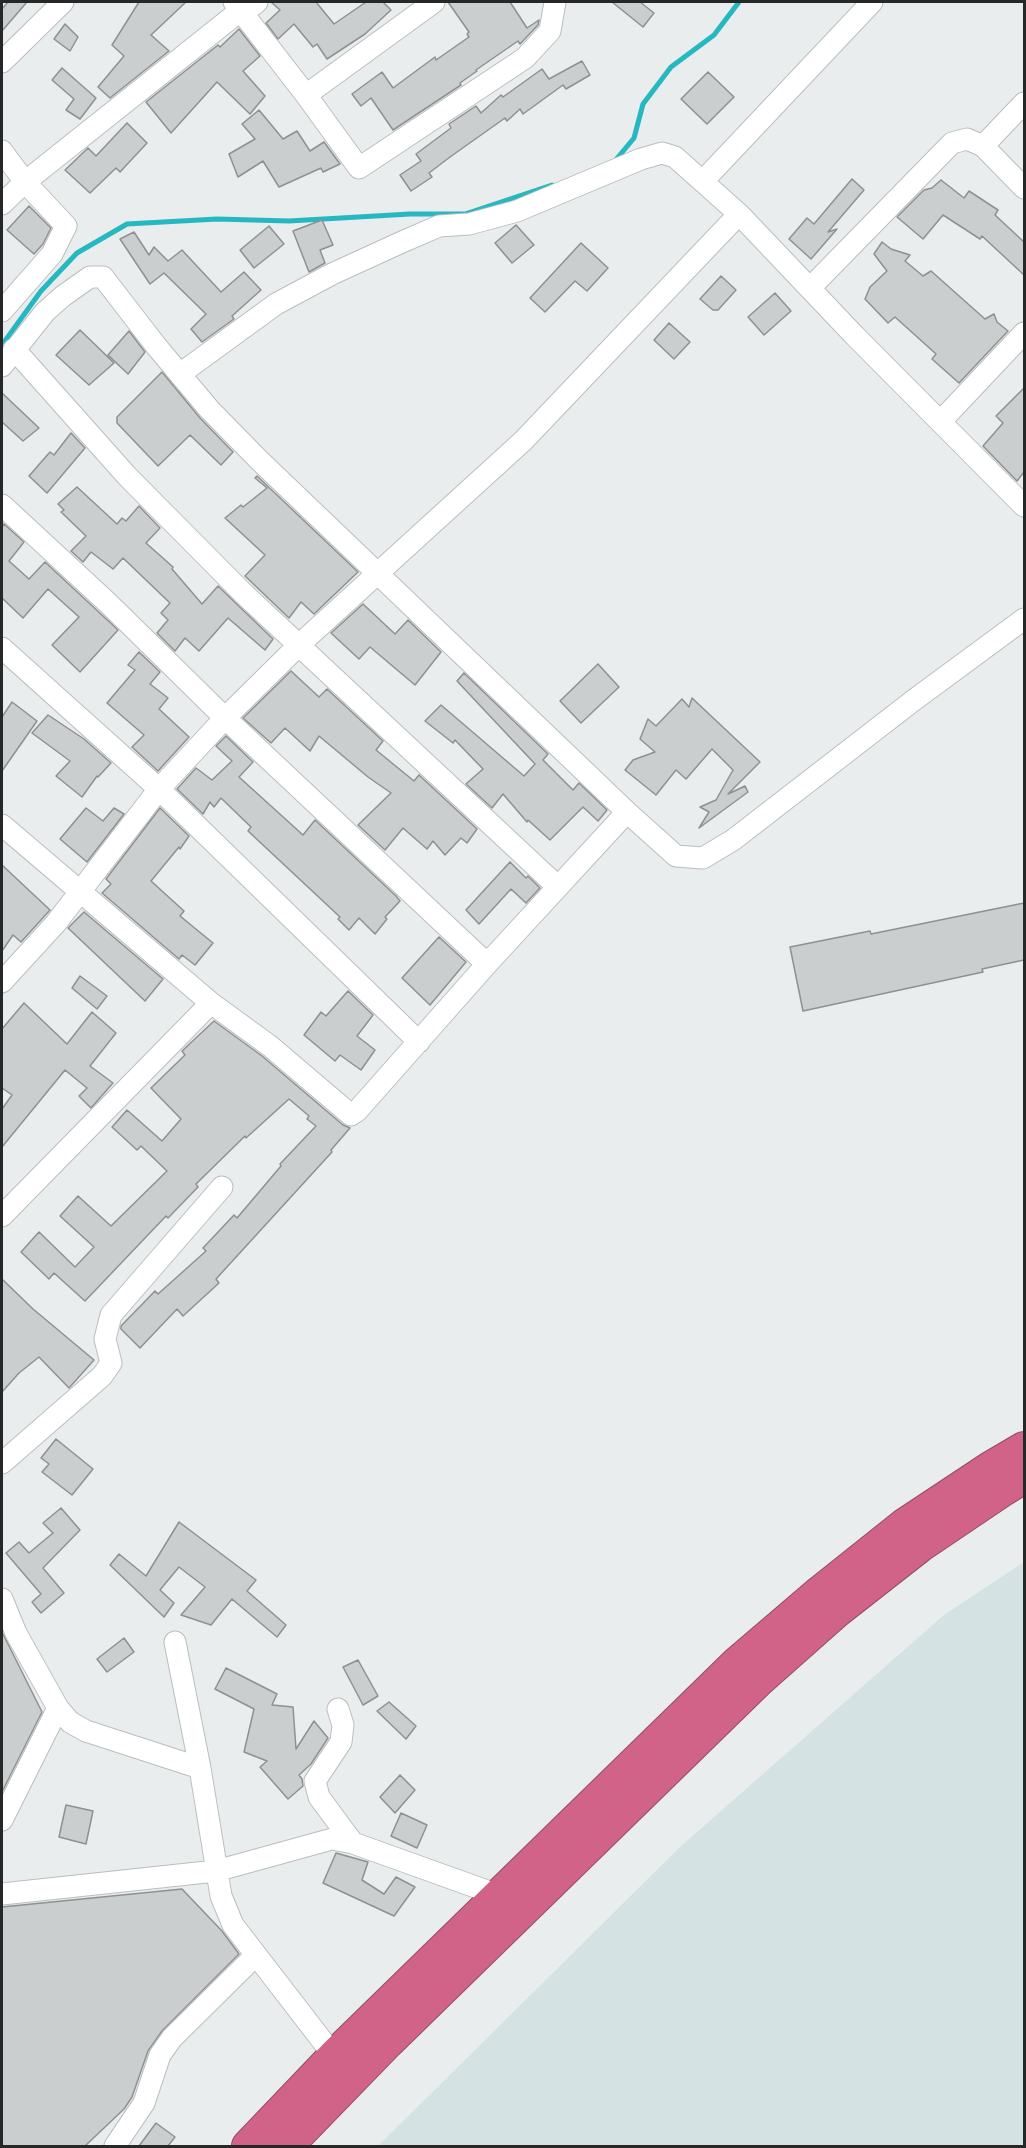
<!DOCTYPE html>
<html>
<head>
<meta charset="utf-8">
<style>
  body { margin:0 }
  #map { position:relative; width:1026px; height:2148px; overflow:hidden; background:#e9eded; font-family:"Crimson Pro",serif }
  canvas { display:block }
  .frame { position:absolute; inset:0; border:3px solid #262727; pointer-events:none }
</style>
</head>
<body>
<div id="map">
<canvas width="1026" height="2148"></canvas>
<div class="frame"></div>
</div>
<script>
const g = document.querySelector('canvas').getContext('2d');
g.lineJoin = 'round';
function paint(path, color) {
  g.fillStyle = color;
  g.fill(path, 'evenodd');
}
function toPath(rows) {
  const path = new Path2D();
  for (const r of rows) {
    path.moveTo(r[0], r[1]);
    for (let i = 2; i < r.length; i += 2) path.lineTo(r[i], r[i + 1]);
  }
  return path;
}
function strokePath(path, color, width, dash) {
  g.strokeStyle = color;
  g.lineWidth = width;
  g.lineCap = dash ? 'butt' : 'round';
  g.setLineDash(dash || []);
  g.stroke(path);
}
const built = toPath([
  [1024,1562,1024,2146,378,2146,681,1846,944,1615]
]);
const stream = toPath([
  [614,162,634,138,643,104,671,67,714,35,739,2],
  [2,345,41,291,77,253,127,224,217,219,289,221,410,214,465,214,552,185]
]);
const building = toPath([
  [8,2,27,2,2,31,2,9,8,2],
  [139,2,186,2,151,35,169,51,110,98,98,87,124,56,112,45,139,2],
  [271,2,316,2,334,24,366,2,383,2,391,10,365,34,327,59,317,44,313,47,294,24,278,39,266,23,280,10,271,2],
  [448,2,510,2,527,28,539,20,538,25,520,44,518,41,476,70,477,71,460,83,461,85,393,130,371,98,361,106,352,94,382,72,393,88,435,57,436,60,469,37,467,34,469,32,448,2],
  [612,2,640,2,654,13,643,27,612,2],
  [65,24,78,37,70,51,54,39,65,24],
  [239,29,260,56,243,71,265,96,250,114,217,82,171,133,146,102,218,45,220,47,239,29],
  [582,61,590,75,566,89,563,85,523,114,520,109,507,121,505,118,450,157,429,173,432,177,411,191,400,175,421,161,416,154,451,128,449,124,476,106,481,113,501,95,503,97,542,69,549,79,582,61],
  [62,68,96,98,80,119,66,110,74,99,52,80,62,68],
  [708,72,734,97,707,124,681,99,708,72],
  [259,110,283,139,297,131,310,151,324,142,340,164,323,172,321,168,279,187,263,161,238,177,229,154,255,139,242,124,259,110],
  [127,123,147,143,120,172,116,168,90,193,65,170,88,148,96,156,127,123],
  [852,179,864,190,828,232,837,229,811,259,789,239,807,218,814,224,852,179],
  [941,180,964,198,969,191,998,210,995,215,1024,242,1024,275,982,236,980,239,943,215,923,239,897,217,924,190,932,188,941,180],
  [29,206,51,228,43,244,34,254,7,230,29,206],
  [322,220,333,245,320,250,325,263,309,272,293,231,322,220],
  [516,225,534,245,512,263,495,243,516,225],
  [269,226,284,244,254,268,240,250,269,226],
  [134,232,149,255,154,247,168,261,182,250,221,292,244,272,261,290,232,316,234,319,202,342,191,329,206,314,164,273,150,284,120,239,134,232],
  [882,242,891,249,910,255,905,261,923,276,931,271,985,319,994,314,997,322,1008,331,959,383,932,359,936,354,895,317,888,323,865,299,870,287,887,271,874,254,882,242],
  [581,243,608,268,587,291,575,281,545,312,530,298,581,243],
  [721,276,736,290,718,310,713,310,700,299,721,276],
  [775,293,791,311,764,335,748,317,775,293],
  [669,323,690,342,674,359,654,340,669,323],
  [80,330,114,363,89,385,56,355,80,330],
  [129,331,145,352,128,374,108,355,129,331],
  [162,372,200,418,233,452,221,465,190,435,158,466,117,423,117,417,162,372],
  [1024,388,1024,472,1017,481,983,446,1003,423,996,416,1024,388],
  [2,393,39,428,23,441,2,422,2,393],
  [71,433,85,448,47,493,29,476,50,452,54,455,71,433],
  [257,476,358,572,314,614,301,602,289,618,245,576,265,555,225,518,241,505,243,507,267,488,255,478,257,476],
  [77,487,117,524,122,518,126,521,139,506,160,528,146,543,173,567,172,569,202,604,218,586,273,639,265,650,228,618,199,651,185,638,175,651,157,633,168,620,161,613,170,603,123,558,113,569,91,552,83,562,71,551,86,536,61,512,64,510,58,504,77,487],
  [4,524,24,542,9,561,29,579,45,562,118,630,80,672,52,645,79,617,48,589,23,618,2,598,2,527,4,524],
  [363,604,395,634,408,620,441,652,415,685,370,647,359,659,331,633,363,604],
  [139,652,160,672,150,684,168,698,159,709,189,737,158,771,132,747,144,735,107,703,135,670,128,665,139,652],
  [598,664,619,687,581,723,560,701,598,664],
  [291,671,319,697,327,689,383,741,376,750,414,781,419,775,477,829,467,843,461,838,445,855,433,841,427,849,403,828,385,850,358,825,391,793,368,777,319,736,310,751,285,728,271,743,243,718,291,671],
  [464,673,548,754,543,760,573,790,579,783,607,810,598,821,583,807,550,840,528,820,527,822,503,794,492,808,466,784,483,769,455,740,453,743,425,721,441,705,524,776,535,764,457,681,464,673],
  [692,698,760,762,728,794,745,786,748,792,699,828,709,812,700,807,716,800,733,770,712,749,686,779,676,770,656,795,625,770,633,760,655,752,640,739,648,719,656,726,682,699,689,707,692,698],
  [12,702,37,721,2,771,2,717,12,702],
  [48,715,84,739,111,763,98,777,97,776,82,797,56,776,70,761,32,733,48,715],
  [226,736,253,762,239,777,303,835,315,820,396,896,400,901,385,917,387,919,375,934,359,918,349,930,338,919,340,917,248,831,251,827,221,798,214,807,210,802,203,814,177,789,196,768,212,780,232,761,216,746,226,736],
  [86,808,103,821,114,808,124,814,87,862,60,839,86,808],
  [160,808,189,836,180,849,179,847,151,881,184,911,180,916,213,943,195,965,182,955,179,959,102,893,111,884,106,879,160,808],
  [510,862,526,878,528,876,540,888,526,903,511,889,479,924,466,910,510,862],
  [2,865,50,910,21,942,13,935,2,951,2,865],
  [1024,903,1024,960,982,969,983,972,803,1011,790,947,870,931,871,934,1024,903],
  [84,912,163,979,145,1001,68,928,84,912],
  [439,937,466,962,430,1005,402,978,439,937],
  [80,976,107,996,97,1009,72,988,80,976],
  [348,991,373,1015,357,1036,375,1050,361,1070,340,1055,335,1061,304,1035,321,1012,326,1016,348,991],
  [24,1003,67,1044,92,1012,116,1033,90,1066,113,1083,91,1108,79,1096,87,1088,65,1070,2,1147,2,1109,12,1095,2,1088,2,1029,24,1003],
  [214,1021,262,1056,343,1125,350,1128,331,1150,332,1152,216,1279,219,1283,183,1316,177,1309,140,1348,121,1329,121,1326,155,1291,158,1294,206,1251,203,1248,234,1215,237,1218,281,1166,280,1164,316,1126,307,1119,309,1116,289,1099,246,1138,245,1136,196,1184,198,1187,168,1218,166,1216,85,1301,54,1273,49,1279,21,1252,39,1232,75,1267,94,1247,60,1216,78,1196,111,1226,167,1171,141,1146,137,1150,112,1127,127,1110,162,1141,181,1119,151,1088,185,1055,182,1051,214,1021],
  [2,1279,33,1309,94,1360,69,1388,39,1357,19,1373,2,1392,2,1279],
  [56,1439,93,1469,72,1495,42,1472,49,1464,41,1458,56,1439],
  [61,1508,80,1530,43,1568,64,1593,41,1613,32,1602,41,1594,6,1553,19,1542,29,1553,53,1533,43,1523,61,1508],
  [179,1522,256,1580,247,1591,286,1625,277,1637,232,1599,211,1625,181,1615,205,1587,179,1567,160,1590,174,1603,164,1617,110,1565,119,1554,146,1576,179,1522],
  [2,1632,42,1712,2,1792,2,1632],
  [124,1638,134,1652,107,1672,97,1659,124,1638],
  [358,1660,378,1696,363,1705,343,1667,358,1660],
  [226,1668,277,1694,272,1705,293,1707,296,1749,314,1721,328,1738,311,1764,299,1775,302,1779,303,1786,288,1799,260,1767,267,1761,244,1752,254,1709,215,1689,226,1668],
  [389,1702,416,1726,406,1739,377,1711,389,1702],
  [400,1775,415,1790,395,1813,380,1797,400,1775],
  [66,1805,93,1811,86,1844,59,1837,66,1805],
  [401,1813,427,1825,417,1848,391,1836,401,1813],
  [336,1853,368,1862,362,1880,384,1894,396,1877,415,1887,394,1916,323,1883,336,1853],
  [182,1889,222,1931,239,1954,162,2031,148,2051,132,2097,124,2109,85,2146,2,2146,2,1907,182,1889],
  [156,2123,175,2137,168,2146,139,2146,156,2123]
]);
const minor = toPath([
  [234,2,306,95,359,168,525,58,550,31,555,2],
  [2,62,63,2],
  [306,95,434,2],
  [983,146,1024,103],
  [2,151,25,182,66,226,52,254,2,311],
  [703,181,872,2],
  [2,204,25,182,241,10,252,6,257,2],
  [810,288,952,143,967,139,983,146,1024,188],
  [14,349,127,476,245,595,558,887],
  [2,366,45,312,63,296,90,277,103,277,157,347,209,409,259,460,627,812,676,856,703,858,733,840,914,700,1024,619],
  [180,374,276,304,332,274,402,242,439,226,469,224,517,211,641,159,662,153,675,157,739,214,855,336,1024,506],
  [941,421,1024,333],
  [2,505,108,603,225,718,487,964],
  [2,648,159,789,419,1042],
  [2,825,211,1003,270,1046,351,1115,357,1111,487,964,627,812],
  [2,982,56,923,159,789,225,718,300,644,523,441,739,214],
  [2,1216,211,1003],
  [2,1463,102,1376,111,1363,105,1339,111,1315,222,1187],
  [2,1599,16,1633,58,1708,70,1722,86,1731,200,1768,221,1896,233,1925,334,2056],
  [175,1642,200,1768],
  [338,1709,343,1725,341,1742,315,1781,319,1797,353,1843],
  [2,1820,58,1708],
  [2,1894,216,1871,332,1839,353,1843,498,1895],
  [115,2146,144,2103,160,2055,172,2038,256,1955]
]);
const highway = toPath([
  [248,2146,334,2056,737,1663,820,1592,904,1525,990,1468,1024,1448],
  [287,2146,387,2043,758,1681,837,1611,920,1546,1003,1490,1024,1477]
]);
paint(built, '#d5e2e3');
strokePath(stream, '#25b8c1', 5);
paint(building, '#cbcecf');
strokePath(building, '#8d9191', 1.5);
strokePath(minor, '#babebe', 23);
strokePath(highway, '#954d66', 34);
strokePath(minor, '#fff', 21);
strokePath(highway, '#d16288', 32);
</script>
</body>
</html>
